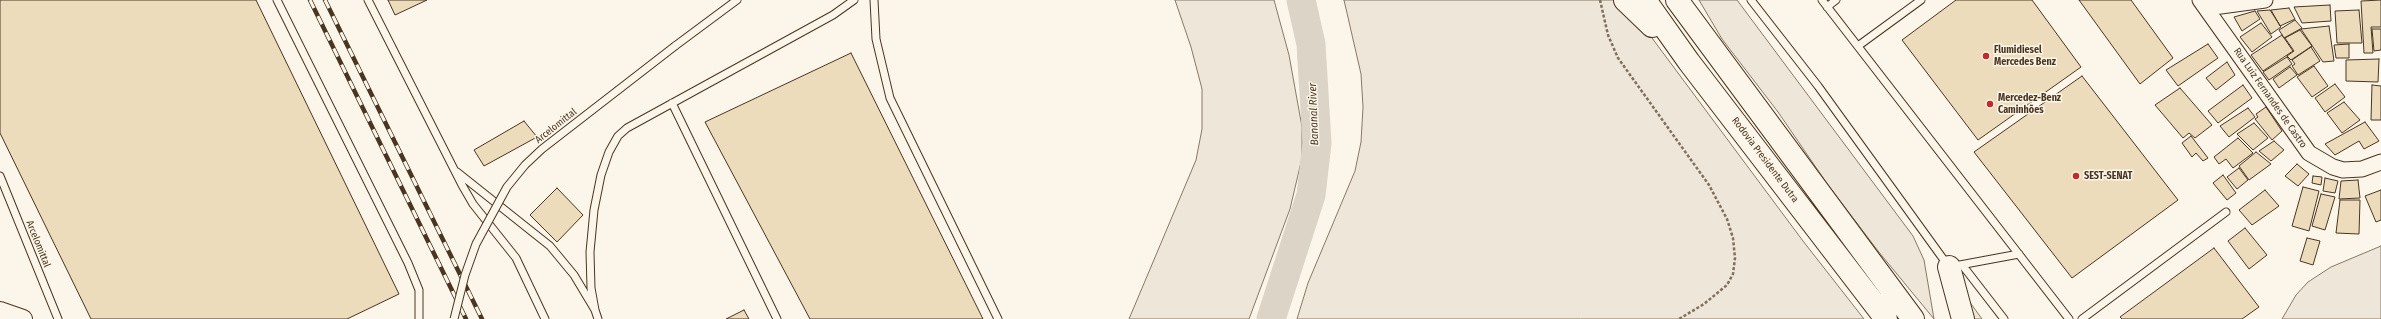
<!DOCTYPE html>
<html>
<head>
<meta charset="utf-8">
<style>
  body { margin:0 }
  canvas { display:block; background:#fbf6e9 }
</style>
</head>
<body>
<canvas width="2381" height="319"></canvas>
<script>
const g = document.querySelector('canvas').getContext('2d');
g.lineJoin = 'round';
function paint(path, color) {
  g.fillStyle = color;
  g.fill(path, 'evenodd');
}
function toPath(rows) {
  const path = new Path2D();
  for (const r of rows) {
    path.moveTo(r[0], r[1]);
    for (let i = 2; i < r.length; i += 2) path.lineTo(r[i], r[i + 1]);
  }
  return path;
}
function strokePath(path, color, width, dash) {
  g.strokeStyle = color;
  g.lineWidth = width;
  g.lineCap = dash ? 'butt' : 'round';
  g.setLineDash(dash || []);
  g.stroke(path);
}
function drawText(font, color, halo, rows, align = 'center') {
  g.font = font + ' "Fira Sans Condensed",sans-serif';
  g.lineWidth = 3;
  g.setLineDash([]);
  g.textBaseline = 'middle';
  g.strokeStyle = halo;
  g.fillStyle = color;
  for (const [text, x, y, turn = 0] of rows) {
    g.save();
    g.translate(x, y);
    g.rotate((+turn || 0) * Math.PI / 180);
    g.textAlign = isNaN(turn) ? turn : align;
    if (halo) g.strokeText(text, 0, 0);
    g.fillText(text, 0, 0);
    g.restore();
  }
}
const green = toPath([
  [1175,0,1274,0,1289,55,1302,127,1302,158,1290,209,1249,319,1129,319,1196,160,1202,129,1202,89,1191,47,1175,0],
  [1344,0,1614,0,1649,34,1803,241,1864,319,1297,319,1308,283,1355,171,1361,142,1363,107,1361,74,1344,0],
  [1699,0,1737,0,1913,236,1924,260,1934,319,1878,251,1828,185,1778,112,1722,39,1699,0],
  [2381,246,2381,319,2282,319,2296,295,2308,282,2331,267,2381,246],
  [1969,301,1982,319,1974,319,1969,301]
]);
const river = toPath([
  [1271,319,1311,195,1317,143,1311,44,1301,0]
]);
const building = toPath([
  [0,0,256,0,399,294,347,319,91,319,0,133,0,0],
  [388,0,427,0,395,15,388,0],
  [1956,0,2032,0,2081,67,1978,140,1902,40,1956,0],
  [2079,0,2131,0,2173,58,2140,84,2079,0],
  [2381,0,2381,27,2371,27,2373,53,2364,53,2361,1,2381,0],
  [2330,5,2331,21,2302,23,2294,7,2330,5],
  [2289,8,2295,19,2280,26,2271,10,2289,8],
  [2270,10,2281,27,2271,34,2257,11,2270,10],
  [2359,10,2362,43,2337,43,2335,11,2359,10],
  [2255,11,2260,19,2242,31,2234,17,2255,11],
  [2295,20,2302,28,2284,38,2279,30,2295,20],
  [2261,23,2272,37,2252,52,2240,37,2261,23],
  [2329,26,2334,61,2323,62,2301,29,2329,26],
  [2372,29,2381,29,2381,50,2374,51,2372,29],
  [2300,30,2312,46,2291,60,2287,56,2294,51,2285,38,2300,30],
  [2282,35,2293,51,2263,71,2251,55,2282,35],
  [2208,44,2218,58,2178,86,2166,70,2208,44],
  [2349,44,2349,58,2336,58,2334,45,2349,44],
  [2311,47,2320,61,2298,75,2292,66,2295,64,2292,60,2311,47],
  [851,53,983,319,810,319,705,122,851,53],
  [2287,57,2292,64,2269,80,2263,72,2287,57],
  [2379,59,2378,82,2346,81,2346,60,2379,59],
  [2227,62,2235,75,2216,90,2206,78,2227,62],
  [2314,66,2328,86,2312,97,2297,77,2314,66],
  [2290,67,2297,75,2279,88,2273,79,2290,67],
  [2082,76,2178,200,2072,278,1974,152,2082,76],
  [2335,84,2345,97,2325,112,2315,98,2335,84],
  [2243,85,2252,98,2218,123,2208,111,2243,85],
  [2372,85,2381,86,2381,120,2371,120,2372,85],
  [2180,88,2212,125,2195,138,2189,133,2183,138,2155,105,2180,88],
  [2344,102,2360,120,2342,133,2327,113,2344,102],
  [2266,107,2282,131,2272,140,2255,119,2258,117,2256,114,2266,107],
  [2248,108,2255,117,2229,137,2220,126,2248,108],
  [524,121,537,137,484,166,474,150,524,121],
  [2365,122,2379,141,2364,149,2359,141,2335,155,2325,144,2365,122],
  [2254,123,2268,138,2253,150,2237,134,2254,123],
  [2191,136,2208,158,2203,161,2196,153,2192,157,2182,143,2191,136],
  [2238,138,2253,153,2233,168,2226,159,2219,164,2214,157,2238,138],
  [2274,141,2284,150,2271,161,2259,151,2274,141],
  [2256,152,2271,164,2249,180,2239,166,2256,152],
  [2297,164,2309,174,2298,186,2285,176,2297,164],
  [2239,168,2248,180,2237,189,2227,177,2239,168],
  [2223,175,2236,193,2227,200,2213,183,2223,175],
  [2313,176,2322,177,2321,185,2312,183,2313,176],
  [2325,178,2338,181,2335,193,2323,191,2325,178],
  [2358,180,2360,198,2339,199,2341,181,2358,180],
  [2303,187,2319,191,2309,231,2292,226,2303,187],
  [557,188,583,215,557,242,530,215,557,188],
  [2265,190,2279,206,2252,225,2239,210,2265,190],
  [2381,190,2381,220,2376,222,2365,196,2381,190],
  [2321,194,2335,197,2325,230,2312,226,2321,194],
  [2340,200,2360,200,2359,234,2336,233,2340,200],
  [2245,228,2267,255,2249,269,2228,241,2245,228],
  [2307,238,2320,241,2313,265,2300,261,2307,238],
  [2214,248,2259,307,2242,319,2122,319,2120,317,2214,248],
  [744,310,749,319,726,319,744,310]
]);
const path = toPath([
  [1600,0,1608,35,1618,58,1709,185,1727,219,1733,238,1735,258,1733,274,1727,285,1704,304,1679,319]
]);
const service = toPath([
  [277,0,408,263,419,290,419,319],
  [368,0,462,185,473,204,516,258,545,319],
  [874,0,876,39,890,98,998,319],
  [1751,0,1818,86,1949,267,2019,254],
  [1822,0,2069,319],
  [1827,7,1836,0],
  [675,46,737,0],
  [1858,46,1921,0],
  [672,103,777,319],
  [457,172,550,246,574,275,595,310,598,319],
  [0,176,58,319],
  [1963,266,2004,319],
  [595,310,591,288,590,252,594,210,601,175,609,152,618,136,627,128,833,15,854,0],
  [2082,319,2226,212]
]);
const minor = toPath([
  [2200,0,2309,153,2333,167,2343,170,2362,169,2381,162],
  [2206,8,2265,0]
]);
const tertiary = toPath([
  [0,311,23,319]
]);
const motorway = toPath([
  [1625,0,1652,26],
  [1645,0,1689,62,1886,319],
  [1677,0,1913,319],
  [1949,267,1963,319]
]);
const rail = toPath([
  [310,0,466,319],
  [325,0,482,319]
]);
const serviceBridge = toPath([
  [454,319,465,275,476,244,507,187,525,165,542,149,675,46]
]);
const markers = [
  [1986,56,4,"#c62828"],
  [1990,104,4,"#c62828"],
  [2076,176,4,"#c62828"]
];
const poiNames = [
  ["Flumidiesel",1994,50],
  ["Mercedes Benz",1994,62],
  ["Mercedez-Benz",1998,98],
  ["Caminhões",1998,110],
  ["SEST-SENAT",2084,176]
];
const streetNames = [
  ["Rua Luiz Fernandes de Castro",2270,98,55],
  ["Arcelomittal",556,126,-38],
  ["Rodovia Presidente Dutra",1765,160,53],
  ["Arcelomittal",38,244,68]
];
const waterNames = [
  ["Bananal River",1314,114,-92]
];
paint(green, '#ede6d9');
strokePath(green, '#887966', 1);
strokePath(river, '#dcd4c6', 29);
paint(building, '#ecdcbc');
strokePath(building, '#4a3520', 1);
strokePath(service, '#4a3520', 9);
strokePath(minor, '#4a3520', 17);
strokePath(tertiary, '#4a3520', 20);
strokePath(motorway, '#4a3520', 24);
strokePath(path, '#7f6f5c', 2.5, [3, 2]);
strokePath(service, '#fbf6e9', 7);
strokePath(minor, '#fbf6e9', 15);
strokePath(tertiary, '#fbf6e9', 18);
strokePath(motorway, '#fbf6e9', 22);
strokePath(rail, '#4a3520', 4.5);
strokePath(rail, '#fbf6e9', 3, [9]);
strokePath(serviceBridge, '#4a3520', 9, []);
strokePath(serviceBridge, '#fbf6e9', 7);
for (const [x, y, r, color] of markers) {
  const dot = new Path2D();
  dot.arc(x, y, r, 0, 2 * Math.PI);
  g.fillStyle = color;
  g.fill(dot);
  strokePath(dot, '#fbf6e9', 1.5);
}
drawText('bold 10px', '#4a3520', '#fbf6e9', poiNames, 'left');
drawText('10px', '#4a3520', '#fbf6e9', streetNames);
drawText('italic 11px', '#4a3520', '#fbf6e9', waterNames);
</script>
</body>
</html>
